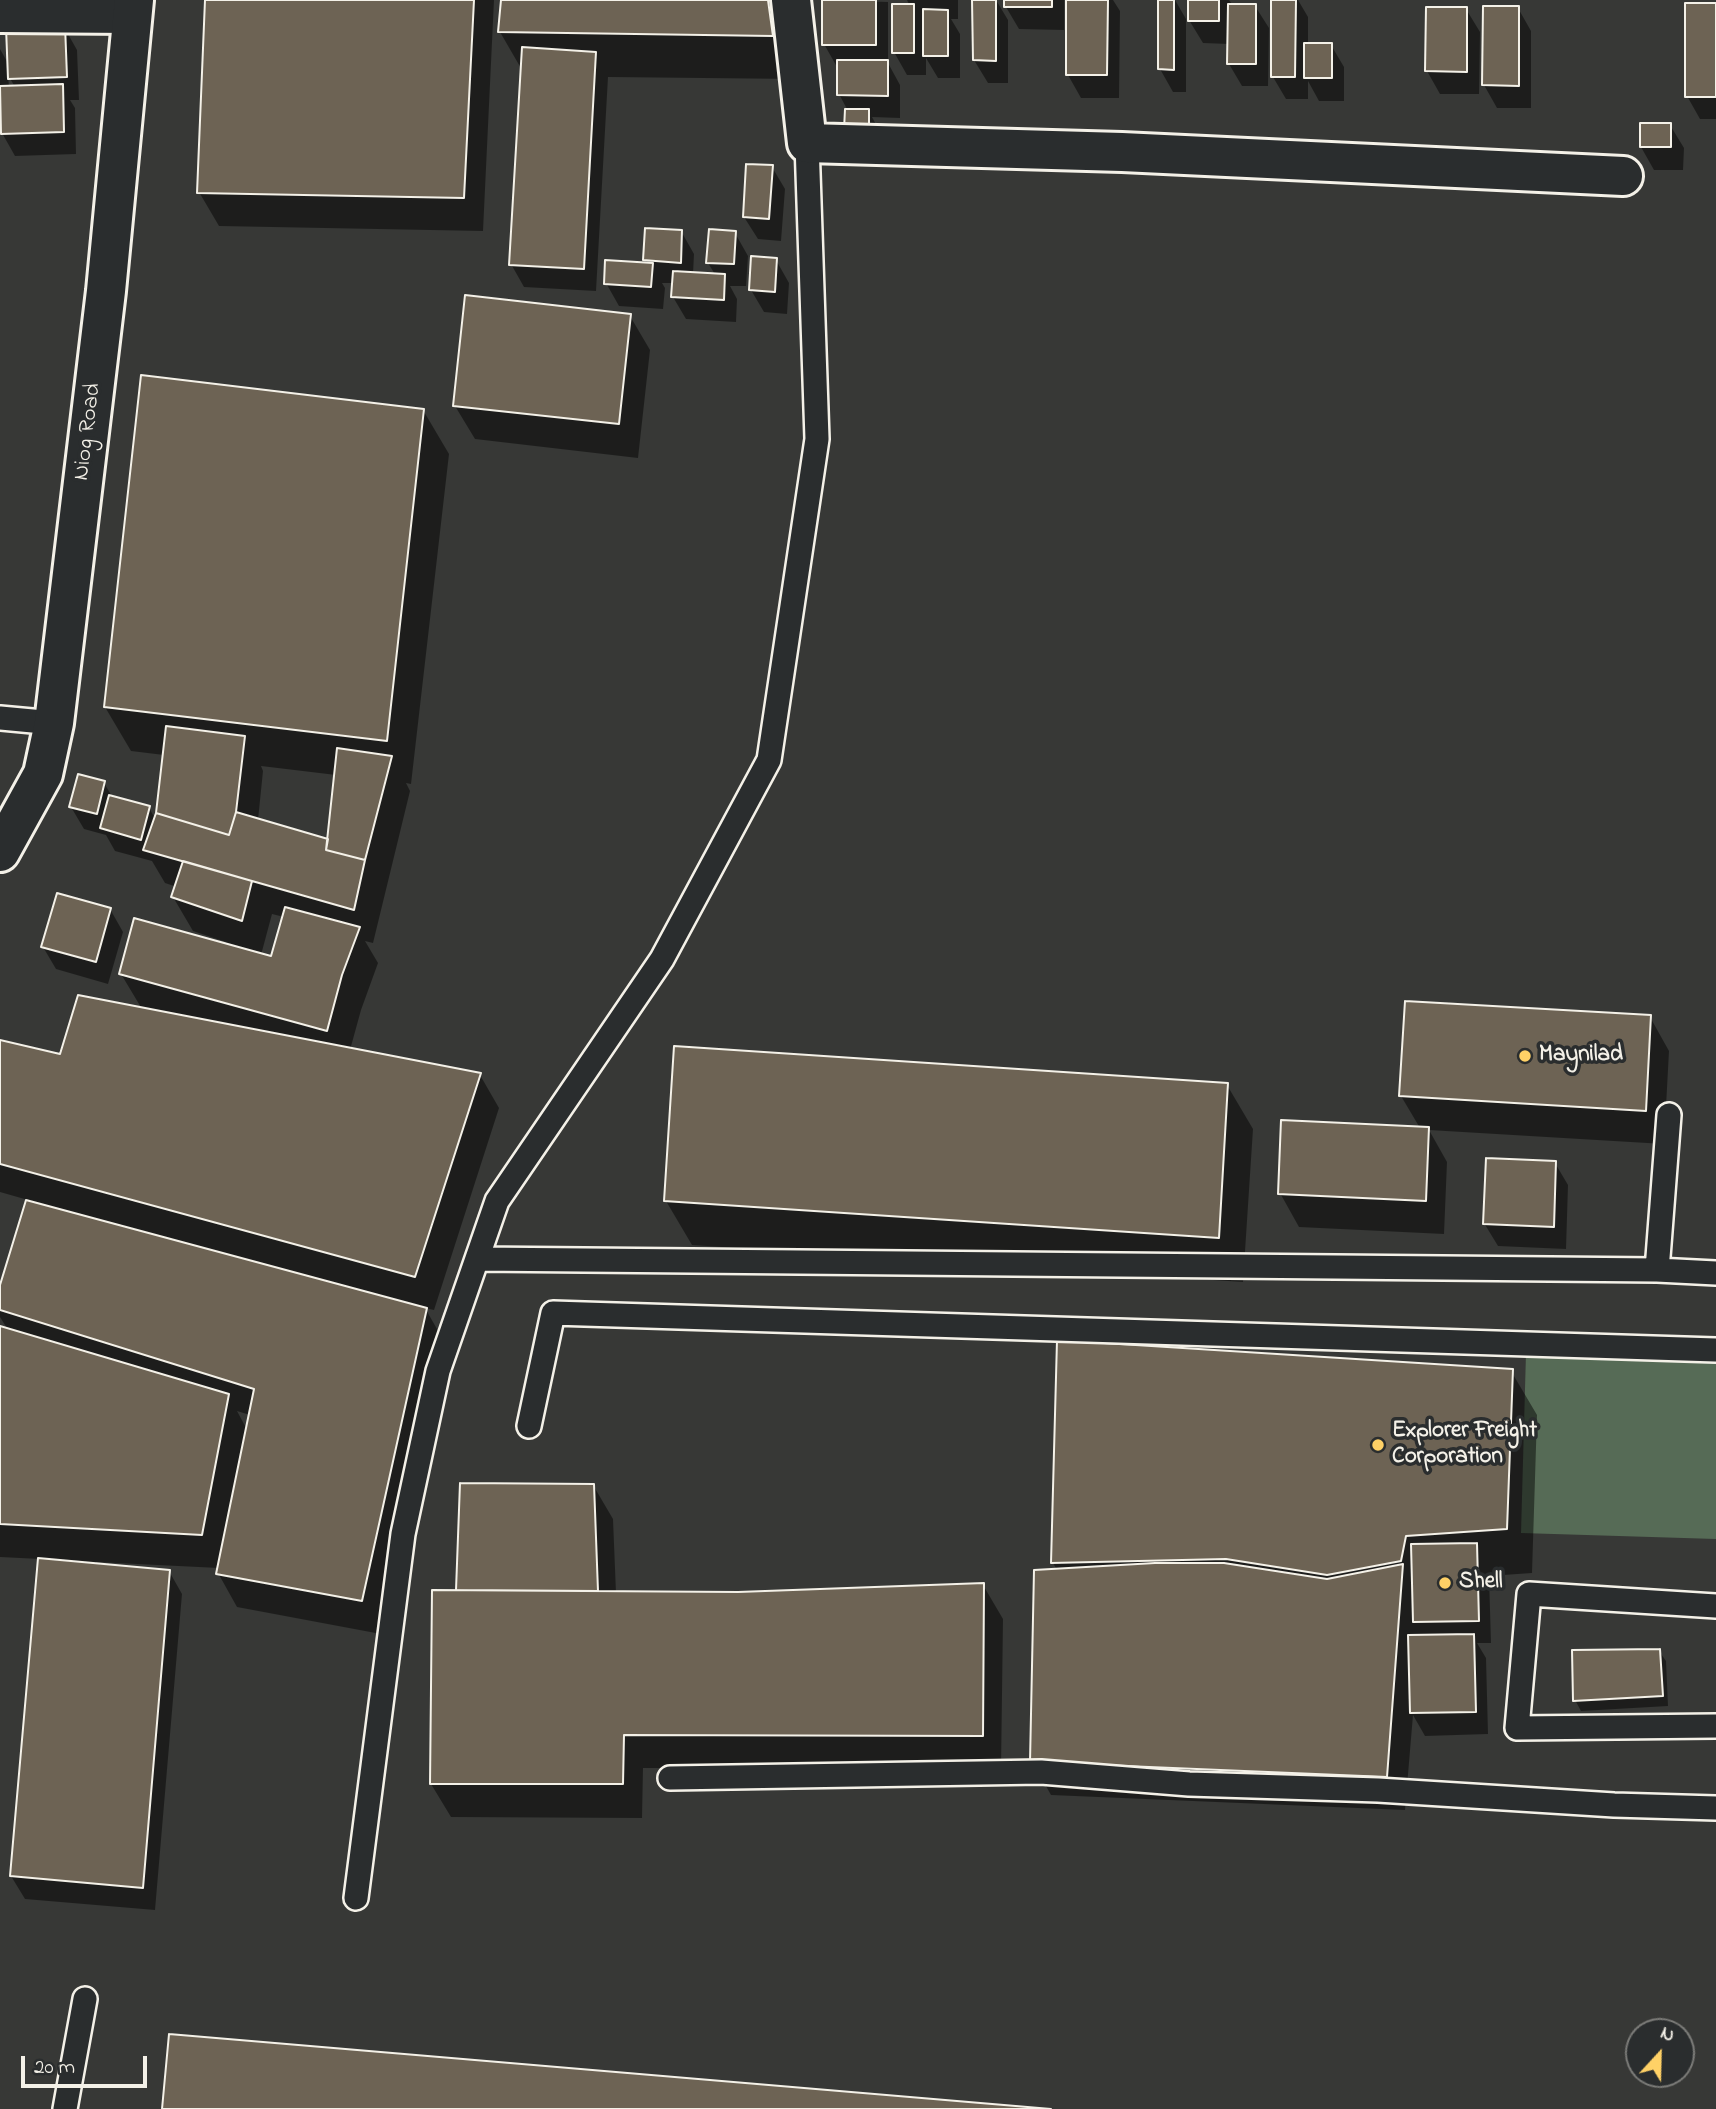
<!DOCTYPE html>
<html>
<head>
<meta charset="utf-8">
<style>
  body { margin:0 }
  #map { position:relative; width:1716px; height:2109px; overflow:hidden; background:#373836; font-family:"Indie Flower",sans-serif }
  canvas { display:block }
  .north { position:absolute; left:1625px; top:2018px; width:70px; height:70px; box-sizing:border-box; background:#2a2d2e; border:2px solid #7b7b78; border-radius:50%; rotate:22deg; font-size:19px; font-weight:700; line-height:28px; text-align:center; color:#f4f1e8 }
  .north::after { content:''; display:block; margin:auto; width:24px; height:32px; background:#ffd166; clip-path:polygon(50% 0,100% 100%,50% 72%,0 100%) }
  .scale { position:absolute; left:21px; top:2056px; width:126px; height:32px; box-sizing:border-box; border:4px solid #f4f1e8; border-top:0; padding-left:9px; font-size:21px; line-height:24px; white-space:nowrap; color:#f4f1e8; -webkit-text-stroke:5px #2a2d2e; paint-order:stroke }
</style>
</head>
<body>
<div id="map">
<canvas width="1716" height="2109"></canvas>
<div class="north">N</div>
<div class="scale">20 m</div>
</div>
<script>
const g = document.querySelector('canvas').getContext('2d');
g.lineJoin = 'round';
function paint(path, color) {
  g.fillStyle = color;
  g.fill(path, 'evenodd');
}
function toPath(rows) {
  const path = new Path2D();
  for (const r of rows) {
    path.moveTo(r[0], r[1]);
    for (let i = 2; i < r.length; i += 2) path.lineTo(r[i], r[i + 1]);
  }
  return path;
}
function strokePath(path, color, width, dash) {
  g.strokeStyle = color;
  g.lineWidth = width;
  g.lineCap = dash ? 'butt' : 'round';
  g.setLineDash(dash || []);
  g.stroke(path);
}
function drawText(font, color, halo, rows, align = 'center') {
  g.font = font + ' "Indie Flower",sans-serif';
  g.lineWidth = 7;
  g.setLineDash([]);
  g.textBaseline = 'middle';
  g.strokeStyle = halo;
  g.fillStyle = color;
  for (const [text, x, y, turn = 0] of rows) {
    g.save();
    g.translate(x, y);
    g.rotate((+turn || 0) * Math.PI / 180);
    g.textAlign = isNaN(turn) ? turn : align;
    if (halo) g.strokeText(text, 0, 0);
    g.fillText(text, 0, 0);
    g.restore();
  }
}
const green = toPath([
  [1526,1353,1716,1358,1716,1539,1521,1533]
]);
const shadow = toPath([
  [207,0,494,0,483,231,219,226,199,192],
  [503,0,785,0,797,79,608,77,596,291,524,287,511,264,522,70,500,32],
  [824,0,888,2,888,63,900,85,900,118,872,117,881,134,881,153,848,111,839,94,839,67,837,67,824,44],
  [907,0,958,0,958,19,951,19,960,34,960,78,938,78,926,58,926,75,907,75,894,52,910,6],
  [974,0,996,0,1008,20,1008,83,988,83,974,60],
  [1006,0,1064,0,1064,30,1019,29,1006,7],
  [1068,0,1113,0,1120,11,1119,98,1081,98,1068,75],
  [1160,0,1175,0,1186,19,1186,92,1173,92,1160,69],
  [1189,0,1229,0,1232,4,1255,6,1269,28,1268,86,1242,86,1229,64,1229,44,1203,43,1189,20],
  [1273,0,1298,0,1308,17,1308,45,1331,45,1344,67,1344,101,1319,101,1308,81,1308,99,1286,99,1273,77],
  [1716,5,1716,119,1700,119,1687,96],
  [1518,8,1531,31,1531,108,1497,108,1484,85],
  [1466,9,1480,32,1479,94,1440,94,1427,71],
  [64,27,77,50,79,100,70,100,75,108,76,154,15,156,2,133,2,115,0,115,0,49,9,65],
  [8,75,15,87,9,87],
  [1670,125,1684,148,1683,170,1654,170,1641,147],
  [772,167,785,189,781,241,758,239,744,217],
  [681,231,694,254,693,274,716,276,708,263,735,233,748,256,746,286,730,286,737,299,736,322,686,319,673,297,674,283,662,283,665,288,663,309,619,306,606,283,647,265,645,260],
  [776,260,789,283,787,314,764,312,751,290],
  [630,316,650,350,638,458,475,439,455,406],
  [423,410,449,454,411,784,406,783,410,791,373,943,365,941,378,963,361,1010,350,1050,480,1075,499,1108,434,1310,425,1308,445,1343,381,1634,237,1607,218,1573,219,1568,96,1562,96,1565,169,1571,182,1594,155,1910,25,1899,11,1876,40,1559,0,1557,0,1328,8,1330,0,1317,0,1291,28,1200,0,1192,0,1042,61,1056,142,1009,121,974,225,945,226,942,193,931,173,897,177,887,165,883,152,861,115,851,106,835,84,829,71,807,104,783,113,798,149,808,156,820,164,755,131,751,105,707],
  [261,766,336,775,329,842,258,820,263,771],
  [272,914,284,917,272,958,261,955],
  [237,1411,250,1415,247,1429,244,1424],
  [110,909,123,932,108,984,56,969,43,947],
  [1650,1017,1669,1051,1664,1144,1429,1130,1447,1162,1444,1234,1299,1227,1280,1193,1420,1128,1401,1096],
  [1227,1085,1253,1129,1243,1282,692,1245,666,1201],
  [1555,1163,1568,1185,1566,1249,1498,1246,1484,1223],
  [1511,1371,1537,1415,1532,1573,1489,1576,1491,1643,1477,1643,1486,1658,1488,1734,1425,1736,1413,1715,1405,1810,1051,1795,1032,1761,1057,1570,1053,1563],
  [462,1485,593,1485,613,1519,616,1593,738,1594,983,1585,1003,1619,1001,1769,643,1768,642,1818,451,1817,431,1784,458,1592],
  [1659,1651,1666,1661,1668,1706,1581,1711,1575,1700]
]);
const building = toPath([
  [205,0,474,0,464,198,197,193,205,0],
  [501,0,768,0,773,36,498,32,501,0],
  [822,0,876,0,876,45,822,45,822,0],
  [972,0,996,0,996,61,973,60,972,0],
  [1004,0,1052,0,1052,7,1004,7,1004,0],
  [1066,0,1108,0,1107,75,1066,75,1066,0],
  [1158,0,1174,0,1174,70,1158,69,1158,0],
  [1188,0,1219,0,1219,21,1188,21,1188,0],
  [1271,0,1296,0,1295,77,1271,77,1271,0],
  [1685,3,1716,3,1716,97,1685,97,1685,3],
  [892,4,914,4,914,53,892,53,892,4],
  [1228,4,1256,4,1256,64,1227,64,1228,4],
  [1483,6,1519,6,1519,86,1482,85,1483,6],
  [1426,7,1467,7,1467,72,1425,71,1426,7],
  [923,9,948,10,948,56,923,56,923,9],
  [65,25,67,77,8,79,6,27,65,25],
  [1304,43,1332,43,1332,78,1304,78,1304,43],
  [522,47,596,52,584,269,509,265,522,47],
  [837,60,888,60,888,96,837,95,837,60],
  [63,84,64,132,1,134,0,86,63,84],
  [845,109,869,109,869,130,844,130,845,109],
  [1640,123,1671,123,1671,147,1640,147,1640,123],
  [746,164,773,165,769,219,743,217,746,164],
  [645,228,682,230,681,263,643,260,645,228],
  [709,229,736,231,734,264,706,263,709,229],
  [751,256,777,258,775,292,749,290,751,256],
  [605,260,653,263,651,287,604,284,605,260],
  [673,271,725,274,724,300,671,297,673,271],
  [465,295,631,314,619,424,453,406,465,295],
  [141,375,424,409,387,741,104,707,141,375],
  [166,726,245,736,236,812,229,835,156,813,166,726],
  [337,748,392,756,365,860,326,850,337,748],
  [78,774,105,781,97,814,69,807,78,774],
  [109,795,150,806,141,840,100,828,109,795],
  [236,812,328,839,326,850,365,860,354,910,143,850,156,813,229,835,236,812],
  [183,861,252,881,242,921,171,897,183,861],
  [57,893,111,908,96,962,41,947,57,893],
  [285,907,360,927,342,975,327,1031,119,974,134,918,271,956,285,907],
  [78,995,481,1073,415,1277,0,1164,0,1040,60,1054,78,995],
  [1405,1001,1651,1015,1646,1111,1399,1096,1405,1001],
  [674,1046,1228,1083,1219,1238,664,1201,674,1046],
  [1281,1120,1429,1127,1426,1201,1278,1194,1281,1120],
  [1486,1158,1556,1161,1554,1227,1483,1224,1486,1158],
  [26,1200,427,1308,362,1601,216,1574,254,1389,0,1310,0,1285,26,1200],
  [0,1326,229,1394,202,1535,0,1524,0,1326],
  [1057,1340,1513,1369,1507,1529,1406,1536,1401,1561,1327,1575,1226,1559,1051,1563,1057,1340],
  [460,1483,594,1484,598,1591,456,1590,460,1483],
  [1477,1543,1479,1621,1413,1622,1411,1544,1477,1543],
  [38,1558,170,1570,143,1888,10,1876,38,1558],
  [1155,1563,1224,1563,1327,1579,1403,1564,1387,1777,1030,1762,1034,1570,1155,1563],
  [984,1583,983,1736,624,1735,623,1784,430,1784,432,1590,738,1592,984,1583],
  [1474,1634,1476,1712,1410,1713,1408,1635,1474,1634],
  [1660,1649,1663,1696,1573,1701,1572,1650,1660,1649],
  [169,2034,1051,2109,162,2109,169,2034]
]);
const service = toPath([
  [0,718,54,723],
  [477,1259,1657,1270,1716,1273],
  [1657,1270,1669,1115],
  [529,1426,553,1313,1716,1350],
  [1716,1606,1529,1594,1517,1728,1716,1726],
  [670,1778,1041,1772,1189,1784,1378,1790,1614,1805,1716,1808],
  [356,1898,403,1534,438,1371,497,1201,662,959,769,760,817,439,807,143],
  [65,2109,85,1999]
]);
const minor = toPath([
  [791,0,807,143,1122,152,1623,176],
  [0,13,132,14]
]);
const tertiary = toPath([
  [0,852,43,774,54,723,106,291,134,0]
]);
const markers = [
  [1525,1056,7,"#ffd166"],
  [1378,1445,7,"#ffd166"],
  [1445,1583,7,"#ffd166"]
];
const streetNames = [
  ["Niog Road",89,432,-83]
];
const poiNames = [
  ["Maynilad",1539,1056],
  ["Explorer Freight",1392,1432],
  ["Corporation",1392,1458],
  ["Shell",1459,1583]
];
paint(green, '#566b56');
paint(shadow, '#0007');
paint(building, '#6d6354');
strokePath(building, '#f4f1e8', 2);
strokePath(service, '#f4f1e8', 28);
strokePath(minor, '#f4f1e8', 44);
strokePath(tertiary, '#f4f1e8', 44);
strokePath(service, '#2a2d2e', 23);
strokePath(minor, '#2a2d2e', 38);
strokePath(tertiary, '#2a2d2e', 38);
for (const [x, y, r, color] of markers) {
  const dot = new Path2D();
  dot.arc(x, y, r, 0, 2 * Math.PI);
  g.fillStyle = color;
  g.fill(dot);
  strokePath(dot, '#2a2d2e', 2.5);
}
drawText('23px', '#f4f1e8', '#2a2d2e', streetNames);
drawText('bold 23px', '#f4f1e8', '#2a2d2e', poiNames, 'left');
</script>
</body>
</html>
